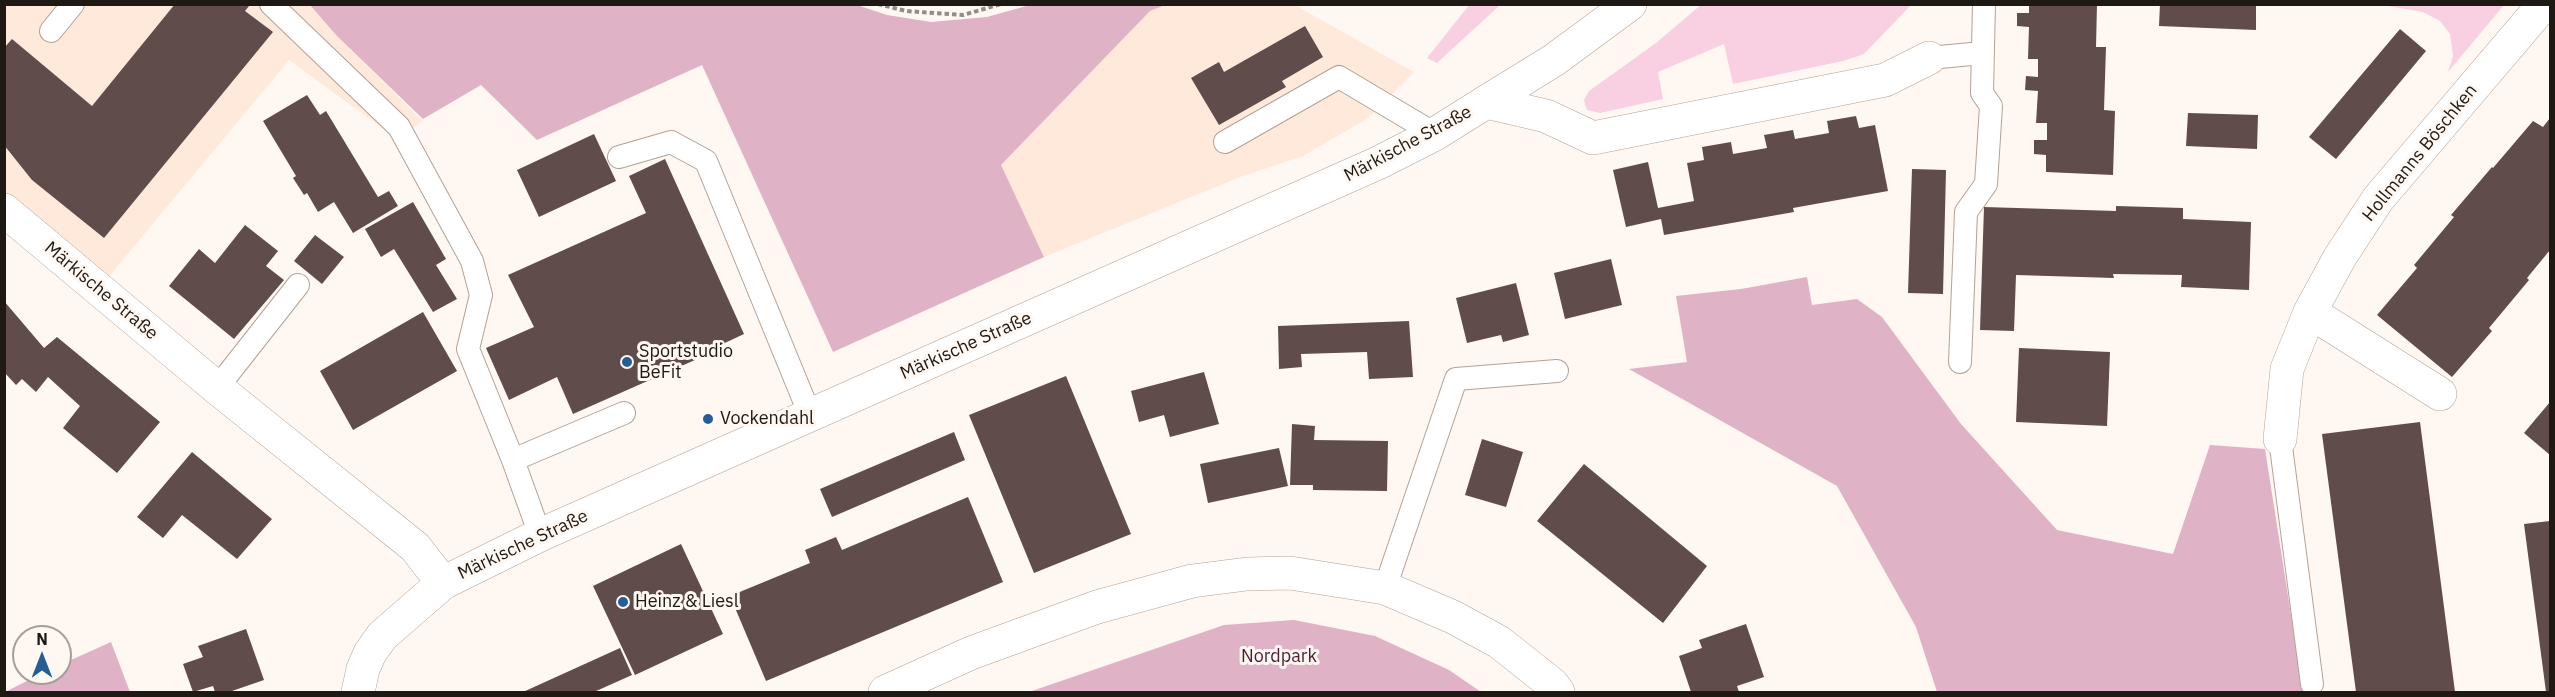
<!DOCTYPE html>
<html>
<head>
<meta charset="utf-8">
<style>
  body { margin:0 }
  #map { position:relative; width:2555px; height:697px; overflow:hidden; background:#fff7f1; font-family:"IBM Plex Sans",sans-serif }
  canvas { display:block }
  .frame { position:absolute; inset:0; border:6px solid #1f1914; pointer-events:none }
  .north { position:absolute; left:12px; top:625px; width:60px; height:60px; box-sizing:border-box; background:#fff7f1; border:2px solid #a59e99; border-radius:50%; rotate:0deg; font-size:16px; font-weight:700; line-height:24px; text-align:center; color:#1f1914 }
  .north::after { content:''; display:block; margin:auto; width:21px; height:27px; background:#255e96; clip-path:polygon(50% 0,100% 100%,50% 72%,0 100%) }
</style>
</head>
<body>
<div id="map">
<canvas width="2555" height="697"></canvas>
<div class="frame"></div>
<div class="north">N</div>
</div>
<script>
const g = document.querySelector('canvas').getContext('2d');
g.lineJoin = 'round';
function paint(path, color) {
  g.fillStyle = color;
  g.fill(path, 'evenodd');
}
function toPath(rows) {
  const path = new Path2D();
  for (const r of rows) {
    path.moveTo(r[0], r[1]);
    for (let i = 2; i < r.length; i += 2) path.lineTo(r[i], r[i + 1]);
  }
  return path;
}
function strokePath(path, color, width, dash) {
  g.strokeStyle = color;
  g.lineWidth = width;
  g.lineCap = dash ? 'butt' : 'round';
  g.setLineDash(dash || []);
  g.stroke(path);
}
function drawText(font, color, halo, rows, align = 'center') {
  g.font = font + ' "IBM Plex Sans",sans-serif';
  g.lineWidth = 6;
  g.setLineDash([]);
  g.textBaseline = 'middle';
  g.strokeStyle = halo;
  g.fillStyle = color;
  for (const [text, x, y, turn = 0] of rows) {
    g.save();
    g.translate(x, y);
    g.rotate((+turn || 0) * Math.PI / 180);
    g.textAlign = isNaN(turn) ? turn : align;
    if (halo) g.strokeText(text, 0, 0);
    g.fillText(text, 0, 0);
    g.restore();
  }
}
const built = toPath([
  [4,5,310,5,337,36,422,121,399,140,289,60,106,280,5,197],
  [1165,5,1298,5,1300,8,1414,72,1368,118,1303,156,1240,177,1044,257,1000,166,1150,11]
]);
const green = toPath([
  [1470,4,1500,5,1437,63,1427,58],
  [1702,4,1911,4,1911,5,1864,54,1843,61,1733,84,1724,44,1658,72,1663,99,1600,113,1587,110,1584,100,1589,91,1656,43],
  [2382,5,2504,5,2448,72,2453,56,2450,34,2440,21,2423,12]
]);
const forest = toPath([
  [854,4,887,15,931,22,987,17,1030,5,1165,5,1150,11,1001,165,1044,257,833,352,702,65,537,140,481,85,423,119,337,36,310,5],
  [1807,277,1812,305,1857,299,1882,317,1961,424,2057,530,2173,554,2210,445,2265,449,2303,692,1937,692,1916,627,1837,486,1629,369,1687,362,1676,296,1741,289],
  [1294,620,1375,636,1449,670,1481,692,1029,692,1224,625],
  [111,642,130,692,5,692,43,673,60,673,60,665]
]);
const building = toPath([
  [175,4,247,4,249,6,245,11,273,32,104,238,32,180,4,145,4,48,12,39,92,106],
  [2029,4,2097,4,2096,47,2106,47,2104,110,2115,111,2113,175,2046,172,2046,155,2034,154,2034,140,2047,140,2047,123,2036,123,2038,91,2025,90,2026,76,2038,77,2038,59,2028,59,2029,27,2017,26,2017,13,2029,13],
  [2160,4,2256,4,2256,30,2159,26],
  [1305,26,1323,57,1282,81,1286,87,1219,125,1191,78,1219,62,1224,72],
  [2400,29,2426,51,2336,159,2309,137],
  [307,95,320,115,326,111,378,197,389,191,398,206,353,233,334,202,318,212,307,193,304,195,293,178,296,176,263,121],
  [2188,113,2258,115,2257,149,2186,146],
  [1856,116,1859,128,1875,125,1888,191,1793,208,1794,212,1664,235,1661,219,1626,227,1613,170,1648,162,1658,208,1694,201,1687,163,1704,160,1702,147,1731,142,1733,154,1767,148,1764,135,1793,130,1795,139,1829,133,1827,121],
  [2550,118,2550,250,2527,278,2529,280,2489,328,2492,331,2452,377,2377,315,2417,268,2414,265,2454,217,2451,215,2492,167,2493,168,2533,121,2543,127],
  [594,134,616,181,539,217,517,170],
  [665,159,744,334,712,349,713,352,573,414,557,377,509,400,486,348,534,327,508,275,646,213,629,176],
  [1912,169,1946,170,1943,294,1908,293],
  [413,202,446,259,436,265,457,299,433,312,394,249,381,257,365,229],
  [2116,206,2183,208,2183,219,2251,222,2249,290,2181,287,2182,275,2113,274,2114,278,2016,275,2014,331,1980,330,1984,207,2116,211],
  [245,225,278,251,266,266,284,280,234,339,169,286,199,249,215,263],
  [315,235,344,257,322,284,294,261],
  [1611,259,1622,305,1565,319,1554,273],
  [1516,283,1529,335,1503,342,1501,335,1467,343,1456,298],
  [4,301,44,348,57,337,160,422,117,473,63,428,80,406,48,377,36,392,22,379,16,385,4,372],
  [423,312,457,371,353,430,320,371],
  [1409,321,1413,377,1369,379,1367,352,1301,354,1302,367,1279,369,1278,326],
  [2019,348,2110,352,2107,426,2016,422],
  [1204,372,1219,424,1170,437,1164,415,1139,422,1131,391],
  [1066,376,1131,534,1034,573,969,415],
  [2550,402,2550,455,2524,433],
  [2420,422,2455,692,2356,692,2322,434],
  [1292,424,1315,426,1314,440,1388,441,1387,491,1313,490,1313,485,1290,485],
  [954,432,965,460,832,517,820,489],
  [1482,439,1523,452,1506,507,1465,495],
  [1279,448,1288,486,1208,503,1200,464],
  [192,452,272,519,237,559,182,515,163,538,137,517],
  [1584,464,1707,566,1663,623,1537,521],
  [968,497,1003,582,766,681,730,596,810,563,805,550,836,537,842,550],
  [2550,521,2550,692,2546,692,2524,524],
  [681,544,723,634,635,675,593,586],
  [1746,624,1764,677,1737,686,1739,692,1691,692,1679,656,1702,648,1699,640],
  [246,629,264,680,229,692,215,692,213,686,193,692,183,664,203,657,198,646],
  [620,648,632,675,594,692,523,692]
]);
const path = toPath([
  [878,4,906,11,963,15,1001,4]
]);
const lane = toPath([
  [271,4,399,127,472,261,481,295,468,349,513,460,540,535],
  [51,31,73,4],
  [1929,58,1982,53],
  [1225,142,1339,77,1435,134],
  [619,157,671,142,706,161,810,415],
  [1960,362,1966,212,1986,184,1991,106,1982,93,1984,4],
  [217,388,298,285],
  [2280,439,2312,684],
  [513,460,624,413],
  [1385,588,1456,379,1557,371]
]);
const street = toPath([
  [1486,102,1546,116,1593,138,1885,80,1929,58],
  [4,210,217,388,415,547,443,583],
  [2310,312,2440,394],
  [2280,439,2287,369,2310,312,2340,257,2378,199,2544,4]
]);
const secondary = toPath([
  [358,692,363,669,370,653,382,636,443,583,540,535,1378,163,1435,134,1486,102,1554,60,1630,4],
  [885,692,971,653,1097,607,1192,581,1247,574,1290,573,1385,588,1453,617,1499,642,1552,684,1558,692]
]);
const markers = [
  [627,362,6,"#255e96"],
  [708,419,6,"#255e96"],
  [623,602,6,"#255e96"]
];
const streetNames = [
  ["Märkische Straße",1408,144,-28],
  ["Hollmanns Böschken",2420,153,-51],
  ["Märkische Straße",101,291,40],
  ["Märkische Straße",966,346,-24],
  ["Märkische Straße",523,545,-25]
];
const poiNames = [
  ["Sportstudio",639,352],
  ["BeFit",639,373],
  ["Vockendahl",720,419],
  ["Heinz & Liesl",635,602]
];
const parkNames = [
  ["Nordpark",1279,657]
];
paint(built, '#fee9db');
paint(green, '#f8d0e2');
paint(forest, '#dfb2c6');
paint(building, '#604c4b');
strokePath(lane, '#b3a195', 24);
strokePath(street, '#b3a195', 34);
strokePath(secondary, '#b3a195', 34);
strokePath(path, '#948d87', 4, [4.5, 3]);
strokePath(lane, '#fff', 22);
strokePath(street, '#fff', 33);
strokePath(secondary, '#fff', 33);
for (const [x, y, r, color] of markers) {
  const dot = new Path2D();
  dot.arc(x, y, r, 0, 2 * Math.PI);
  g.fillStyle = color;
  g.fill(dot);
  strokePath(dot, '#fff7f1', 2);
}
drawText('18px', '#1f1914', '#fff7f1', streetNames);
drawText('18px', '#1f1914', '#fff7f1', poiNames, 'left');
drawText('18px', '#4f1a36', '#fff7f1', parkNames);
</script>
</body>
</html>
